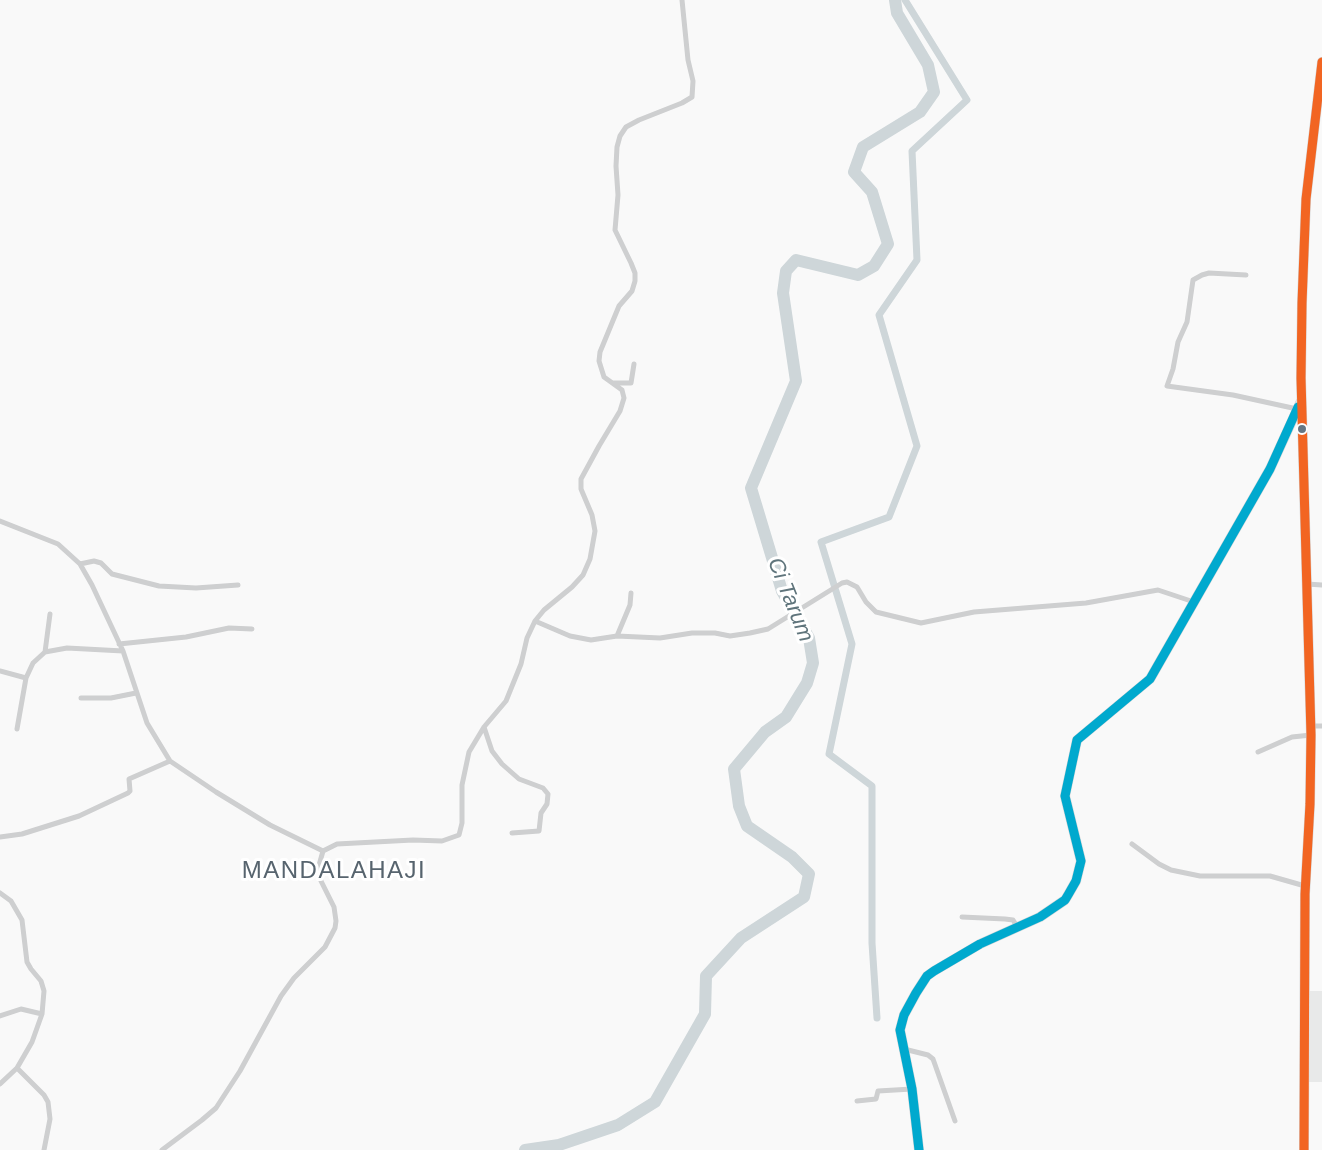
<!DOCTYPE html>
<html>
<head>
<meta charset="utf-8">
<style>
  body { margin:0 }
  canvas { display:block; background:#f9f9f9 }
</style>
</head>
<body>
<canvas width="1322" height="1150"></canvas>
<script>
const g = document.querySelector('canvas').getContext('2d');
g.lineJoin = 'round';
function paint(path, color) {
  g.fillStyle = color;
  g.fill(path, 'evenodd');
}
function toPath(rows) {
  const path = new Path2D();
  for (const r of rows) {
    path.moveTo(r[0], r[1]);
    for (let i = 2; i < r.length; i += 2) path.lineTo(r[i], r[i + 1]);
  }
  return path;
}
function strokePath(path, color, width, dash) {
  g.strokeStyle = color;
  g.lineWidth = width;
  g.lineCap = dash ? 'butt' : 'round';
  g.setLineDash(dash || []);
  g.stroke(path);
}
function drawText(font, color, halo, rows, align = 'center') {
  g.font = font + ' Arial,sans-serif';
  g.lineWidth = 6;
  g.setLineDash([]);
  g.textBaseline = 'middle';
  g.strokeStyle = halo;
  g.fillStyle = color;
  for (const [text, x, y, turn = 0] of rows) {
    g.save();
    g.translate(x, y);
    g.rotate((+turn || 0) * Math.PI / 180);
    g.textAlign = isNaN(turn) ? turn : align;
    if (halo) g.strokeText(text, 0, 0);
    g.fillText(text, 0, 0);
    g.restore();
  }
}
const built = toPath([
  [1310,991,1322,991,1322,1082,1309,1082]
]);
const canal = toPath([
  [877,1018,872,943,872,786,829,754,852,644,821,542,889,517,917,446,879,315,917,260,912,151,967,100,905,0]
]);
const river = toPath([
  [525,1150,559,1145,618,1125,655,1102,705,1014,706,976,741,938,804,897,809,874,792,857,747,826,739,806,734,769,765,732,786,717,807,683,813,663,809,638,782,591,751,488,796,381,783,293,786,271,796,260,858,275,874,266,888,244,872,192,854,172,863,147,920,112,934,92,928,65,897,13,895,0]
]);
const minor = toPath([
  [682,0,688,60,693,81,692,97,682,103,639,120,626,127,620,136,617,147,616,166,618,195,615,230,631,263,635,273,635,281,632,291,619,306,600,352,599,361,604,377,622,390,624,398,620,411,599,446,581,479,581,489,592,515,595,531,590,559,583,575,572,587,544,610,535,621,570,636,591,640,617,636,660,638,692,633,715,633,730,636,750,633,768,629,842,583,847,582,857,587,866,602,876,612,921,623,974,612,1086,603,1158,590,1194,602],
  [1246,275,1209,273,1202,275,1193,280,1187,322,1178,342,1173,369,1167,386,1233,395,1297,409],
  [613,383,631,383,634,364],
  [0,521,58,544,80,564,92,585,123,651,147,723,170,761,216,792,270,825,323,851],
  [80,564,94,561,101,563,112,574,159,586,196,588,238,585],
  [1307,584,1322,585],
  [617,636,630,605,631,593],
  [119,644,186,637,229,628,252,629],
  [45,652,50,614],
  [0,671,26,678],
  [81,698,111,698,136,693],
  [1310,726,1322,726],
  [484,727,492,751,502,764,519,779,543,788,548,794,547,804,541,813,539,831,512,833],
  [17,729,26,678,33,663,45,652,67,648,123,651],
  [1258,752,1292,737,1311,735],
  [0,837,22,834,79,816,128,793,130,791,129,779,170,761],
  [1132,844,1159,864,1171,870,1200,876,1270,876,1305,886],
  [0,893,11,901,22,920,27,962,31,969,41,981,44,991,42,1014,32,1042,17,1068,0,1084],
  [962,917,1005,919,1013,920,1018,928],
  [0,1016,21,1009,42,1014],
  [904,1049,928,1055,933,1059,955,1121],
  [17,1068,44,1095,48,1102,50,1119,44,1150],
  [857,1101,876,1099,878,1091,912,1089],
  [162,1150,202,1120,216,1108,240,1071,281,996,294,978,325,947,335,928,336,921,334,907,321,881,318,869,323,851,337,844,413,840,442,841,459,835,462,823,462,785,469,752,484,727,506,701,521,664,527,638,535,621]
]);
const secondary = toPath([
  [919,1150,912,1089,900,1030,904,1015,916,993,927,976,934,971,980,944,1040,917,1065,900,1068,895,1076,881,1081,861,1065,796,1077,740,1150,679,1270,469,1301,401],
  [1304,1150,1305,894,1310,804,1311,735,1301,378,1302,303,1306,199,1322,62]
]);
const bus1 = toPath([
  [919,1150,912,1089,900,1030,904,1015,916,993,927,976,934,971,980,944,1040,917,1065,900,1068,895,1076,881,1081,861,1065,796,1077,740,1150,679,1270,469,1298,407]
]);
const bus2 = toPath([
  [1304,1150,1305,894,1310,804,1311,735,1301,378,1302,303,1306,199,1322,62]
]);
const markers = [
  [1302,429,5,"#657683"]
];
const waterNames = [
  ["Ci Tarum",790,600,68]
];
const quarterNames = [
  ["MANDALAHAJI",334,871]
];
paint(built, '#e8e9e9');
strokePath(canal, '#ced6d9', 7);
strokePath(river, '#ced6d9', 12);
strokePath(secondary, '#d5d6d7', 10);
strokePath(minor, '#cecfd0', 5);
strokePath(secondary, '#e1e2e2', 8);
strokePath(bus1, '#00a9ce', 9);
strokePath(bus2, '#f26522', 9);
for (const [x, y, r, color] of markers) {
  const dot = new Path2D();
  dot.arc(x, y, r, 0, 2 * Math.PI);
  g.fillStyle = color;
  g.fill(dot);
  strokePath(dot, '#fff', 2);
}
drawText('italic 22px', '#60757c', '#fff', waterNames);
g.letterSpacing = '1.5px';
drawText('24px', '#57646e', '#fff', quarterNames);
g.letterSpacing = '0px';
</script>
</body>
</html>
